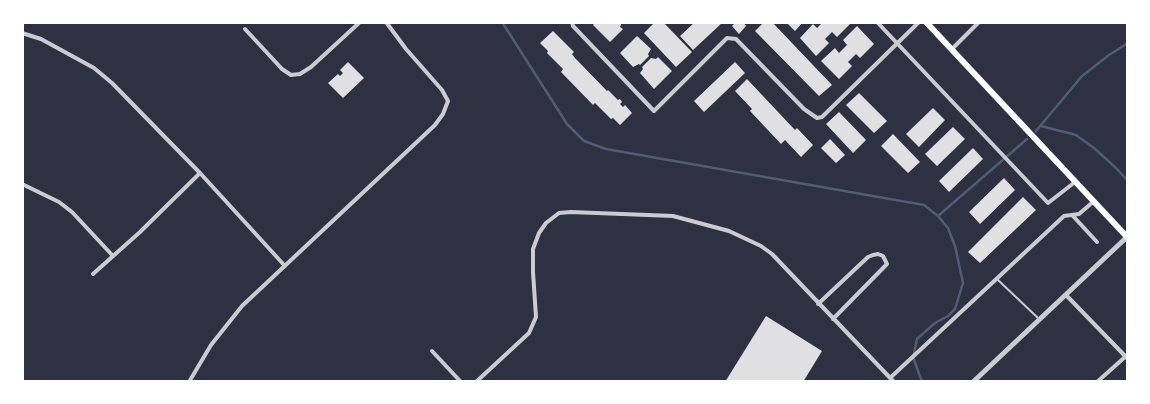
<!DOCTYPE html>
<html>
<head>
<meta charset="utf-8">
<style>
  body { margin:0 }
  #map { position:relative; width:1150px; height:404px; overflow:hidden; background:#2d3142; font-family:Poppins,sans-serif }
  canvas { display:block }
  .frame { position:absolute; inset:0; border:24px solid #fff; pointer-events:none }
</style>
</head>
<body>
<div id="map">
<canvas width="1150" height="404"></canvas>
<div class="frame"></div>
</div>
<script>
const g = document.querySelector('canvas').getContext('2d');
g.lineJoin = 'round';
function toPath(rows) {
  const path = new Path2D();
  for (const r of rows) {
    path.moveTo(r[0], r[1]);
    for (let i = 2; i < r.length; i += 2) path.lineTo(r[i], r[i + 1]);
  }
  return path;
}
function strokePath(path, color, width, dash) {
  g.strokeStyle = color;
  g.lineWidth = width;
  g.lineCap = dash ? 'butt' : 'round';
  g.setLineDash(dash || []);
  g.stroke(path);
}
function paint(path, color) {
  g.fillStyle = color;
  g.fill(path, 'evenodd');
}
const stream = toPath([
  [502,22,567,124,584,141,606,149,924,205,938,216,948,228,955,246,963,283,955,309,948,316,935,323,917,339,913,357,922,382],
  [1041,126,1076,135,1094,148,1116,168,1128,181],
  [1036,131,1082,76,1109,55,1128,43],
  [938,216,1027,139]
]);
const building = toPath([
  [595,22,622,22,620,27,623,29,610,42,593,25],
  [655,22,663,22,692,52,676,67,644,33],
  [695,22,723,22,693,50,680,36],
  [736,22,743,22,746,26,739,34,732,26],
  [764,22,772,22,832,85,819,96,755,31],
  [786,22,803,22,795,31],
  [823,22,852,22,837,37,832,32,825,39,829,43,816,56,800,38,813,24,817,28],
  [857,26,874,44,860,58,856,54,848,62,852,66,839,79,821,61,835,48,839,53,847,45,843,40],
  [553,31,574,52,572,54,575,58,607,91,608,90,618,100,620,99,622,102,620,104,623,107,625,105,632,113,620,125,613,118,611,119,595,103,593,105,561,72,563,69,547,53,548,51,540,43],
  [637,36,651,49,648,54,649,56,640,65,639,64,633,67,620,53],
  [658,57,672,71,654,89,640,73,643,69,642,67,651,58,656,59],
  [348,62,364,78,343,98,328,83,338,74,340,76,343,73,340,70],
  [735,62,745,73,704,112,694,101],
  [747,79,795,130,797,128,813,145,801,157,785,140,781,144,750,111,752,109,735,91],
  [859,93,887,121,874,133,846,105],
  [933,108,945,120,919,147,906,134],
  [839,112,866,140,853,153,826,124],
  [953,127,965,139,937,166,925,154],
  [893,134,920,162,908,173,881,146],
  [830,139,845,155,836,163,821,148],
  [973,148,983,159,949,192,939,181],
  [1004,178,1015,190,980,224,969,212],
  [1023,197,1036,210,980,263,968,252],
  [766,316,822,351,803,382,725,382]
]);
const service = toPath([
  [998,280,1038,318]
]);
const minor = toPath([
  [572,22,573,26,654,111,727,38,736,39,804,109,817,118,822,117,919,22],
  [877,22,1048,203,1075,182],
  [245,29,282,69,291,75,300,74,311,67,360,22],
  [22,33,41,39,94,68,112,83,200,173,285,266],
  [952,49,979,22],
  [22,184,59,202,72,212,113,256],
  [1073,216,1097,242],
  [93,274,140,232,200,173],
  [1066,295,1128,359],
  [818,304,868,257,873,255,878,254,883,256,887,264,833,319],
  [432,351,461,382],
  [890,378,1064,216,1079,214,1093,202],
  [189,382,211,345,242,306,435,125,443,114,448,101,442,90,406,49,386,22],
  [476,382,529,333,536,317,533,272,533,249,539,233,546,223,559,213,571,212,673,216,729,231,761,246,772,254,894,382],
  [1097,382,1125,357]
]);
const tertiary = toPath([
  [973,382,1127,237]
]);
const primary = toPath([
  [926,22,1128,238]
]);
strokePath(stream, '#4f5d75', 2.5);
paint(building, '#e0e0e3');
strokePath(service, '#caccd0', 2);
strokePath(minor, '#caccd0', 4);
strokePath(tertiary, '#caccd0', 5);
strokePath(primary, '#fff', 6);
</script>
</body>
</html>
